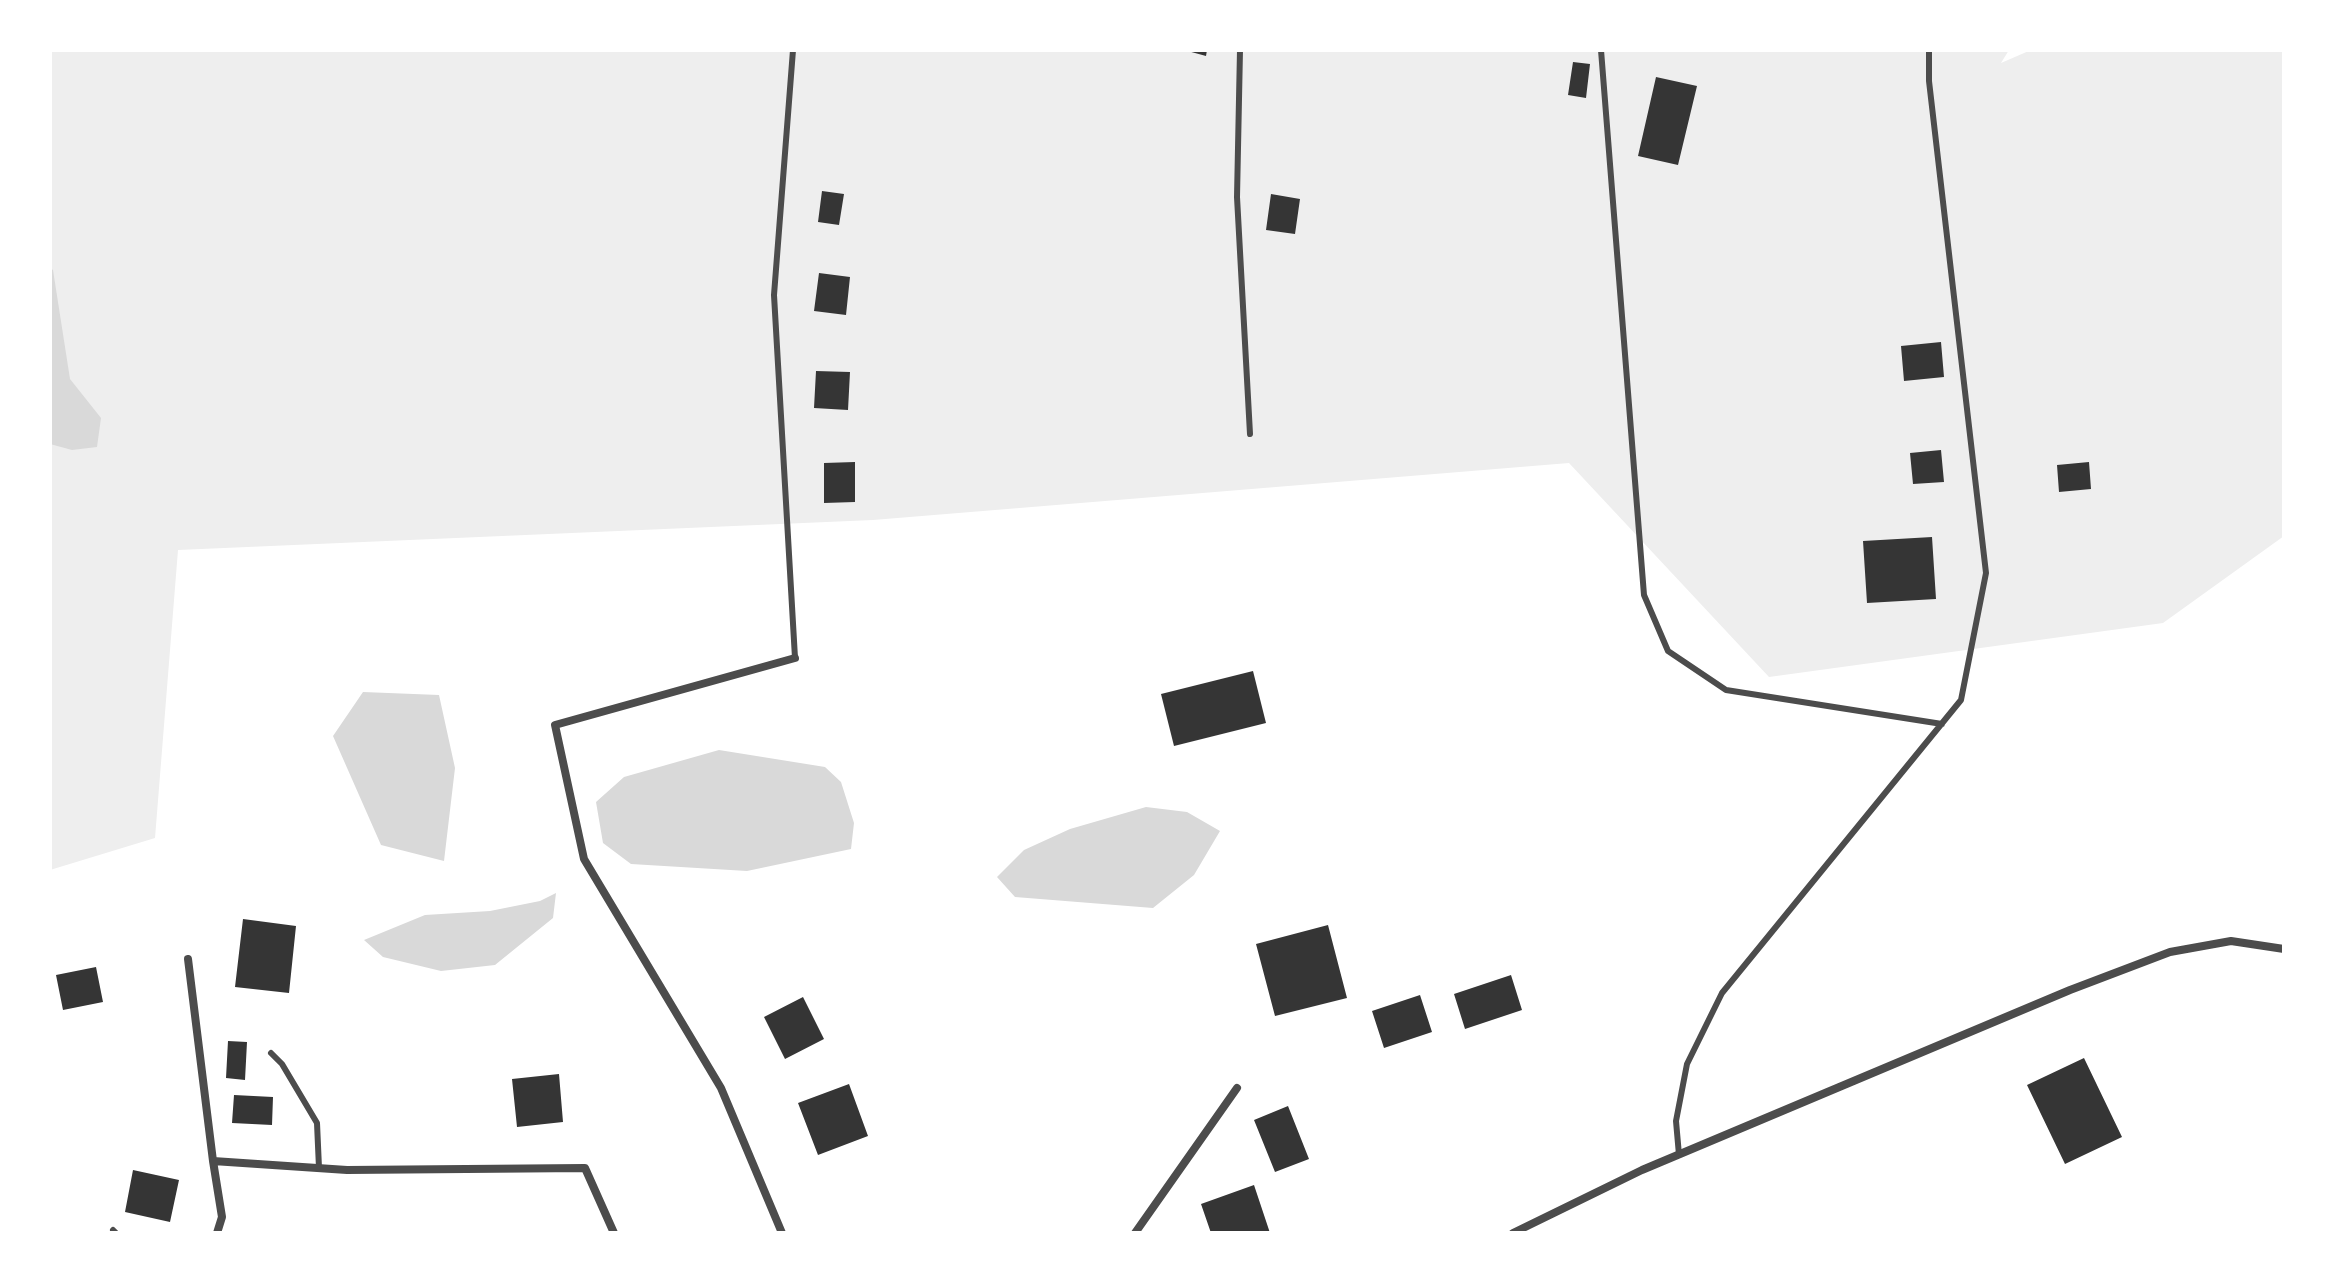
<!DOCTYPE html>
<html>
<head>
<meta charset="utf-8">
<style>
  body { margin:0 }
  #map { position:relative; width:2334px; height:1283px; overflow:hidden; background:#fff; font-family:"DejaVu Sans",sans-serif }
  canvas { display:block }
  .frame { position:absolute; inset:0; border:52px solid #fff; pointer-events:none }
</style>
</head>
<body>
<div id="map">
<canvas width="2334" height="1283"></canvas>
<div class="frame"></div>
</div>
<script>
const g = document.querySelector('canvas').getContext('2d');
g.lineJoin = 'round';
function paint(path, color) {
  g.fillStyle = color;
  g.fill(path, 'evenodd');
}
function toPath(rows) {
  const path = new Path2D();
  for (const r of rows) {
    path.moveTo(r[0], r[1]);
    for (let i = 2; i < r.length; i += 2) path.lineTo(r[i], r[i + 1]);
  }
  return path;
}
function strokePath(path, color, width, dash) {
  g.strokeStyle = color;
  g.lineWidth = width;
  g.lineCap = dash ? 'butt' : 'round';
  g.setLineDash(dash || []);
  g.stroke(path);
}
const green = toPath([
  [50,50,2009,50,2001,63,2031,50,2284,50,2284,536,2163,623,1769,677,1569,463,873,520,178,550,155,838,50,870]
]);
const water = toPath([
  [50,268,53,270,70,379,101,418,97,447,72,450,50,444],
  [363,692,439,695,455,768,444,861,381,845,333,736],
  [719,750,825,767,841,782,854,823,851,849,747,871,631,864,603,843,596,802,624,777],
  [1146,807,1187,812,1220,831,1194,875,1153,908,1015,897,997,877,1024,850,1070,829],
  [556,893,553,918,495,965,441,971,383,957,364,940,425,915,490,911,540,901]
]);
const building = toPath([
  [1184,50,1207,50,1206,56],
  [1573,62,1590,64,1586,98,1568,95],
  [1656,77,1697,86,1678,165,1638,156],
  [822,191,844,194,839,225,818,222],
  [1271,194,1300,199,1295,234,1266,230],
  [819,273,850,277,846,315,814,311],
  [1941,342,1944,377,1904,381,1901,346],
  [816,371,850,372,848,410,814,408],
  [1941,450,1944,482,1913,484,1910,453],
  [855,462,855,502,824,503,824,463],
  [2089,462,2091,489,2059,492,2057,465],
  [1932,537,1936,599,1867,603,1863,541],
  [1253,671,1266,723,1174,746,1161,694],
  [243,919,296,926,289,993,235,987],
  [1328,925,1347,998,1275,1016,1256,944],
  [96,967,103,1002,63,1010,56,975],
  [1511,975,1522,1010,1465,1029,1454,994],
  [1420,995,1432,1032,1384,1048,1372,1011],
  [803,997,824,1039,785,1059,764,1017],
  [228,1041,247,1042,245,1080,226,1078],
  [2084,1058,2122,1137,2065,1164,2027,1085],
  [559,1074,563,1122,517,1127,512,1079],
  [849,1084,868,1136,818,1155,798,1103],
  [234,1095,273,1097,272,1125,232,1123],
  [1288,1106,1309,1159,1275,1172,1254,1120],
  [133,1170,179,1180,170,1222,125,1212],
  [1254,1185,1270,1233,1211,1233,1201,1204]
]);
const service = toPath([
  [793,50,774,295,795,658],
  [1240,50,1237,197,1250,434],
  [1601,50,1644,595,1668,651,1726,690,1942,724],
  [271,1053,282,1064,317,1123,319,1168],
  [1679,1155,1676,1121,1687,1064,1722,993,1961,700,1986,573,1929,81,1929,50],
  [113,1230,116,1233]
]);
const minor = toPath([
  [188,959,213,1161,347,1170,585,1168,614,1233],
  [213,1161,222,1217,217,1233],
  [782,1233,721,1088,584,859,555,725,795,658],
  [1135,1233,1237,1088],
  [1513,1233,1642,1170,2070,990,2170,952,2231,941,2284,949]
]);
paint(green, '#eee');
paint(water, '#d9d9d9');
paint(building, '#353535');
strokePath(service, '#4c4c4c', 6);
strokePath(minor, '#4c4c4c', 8);
</script>
</body>
</html>
